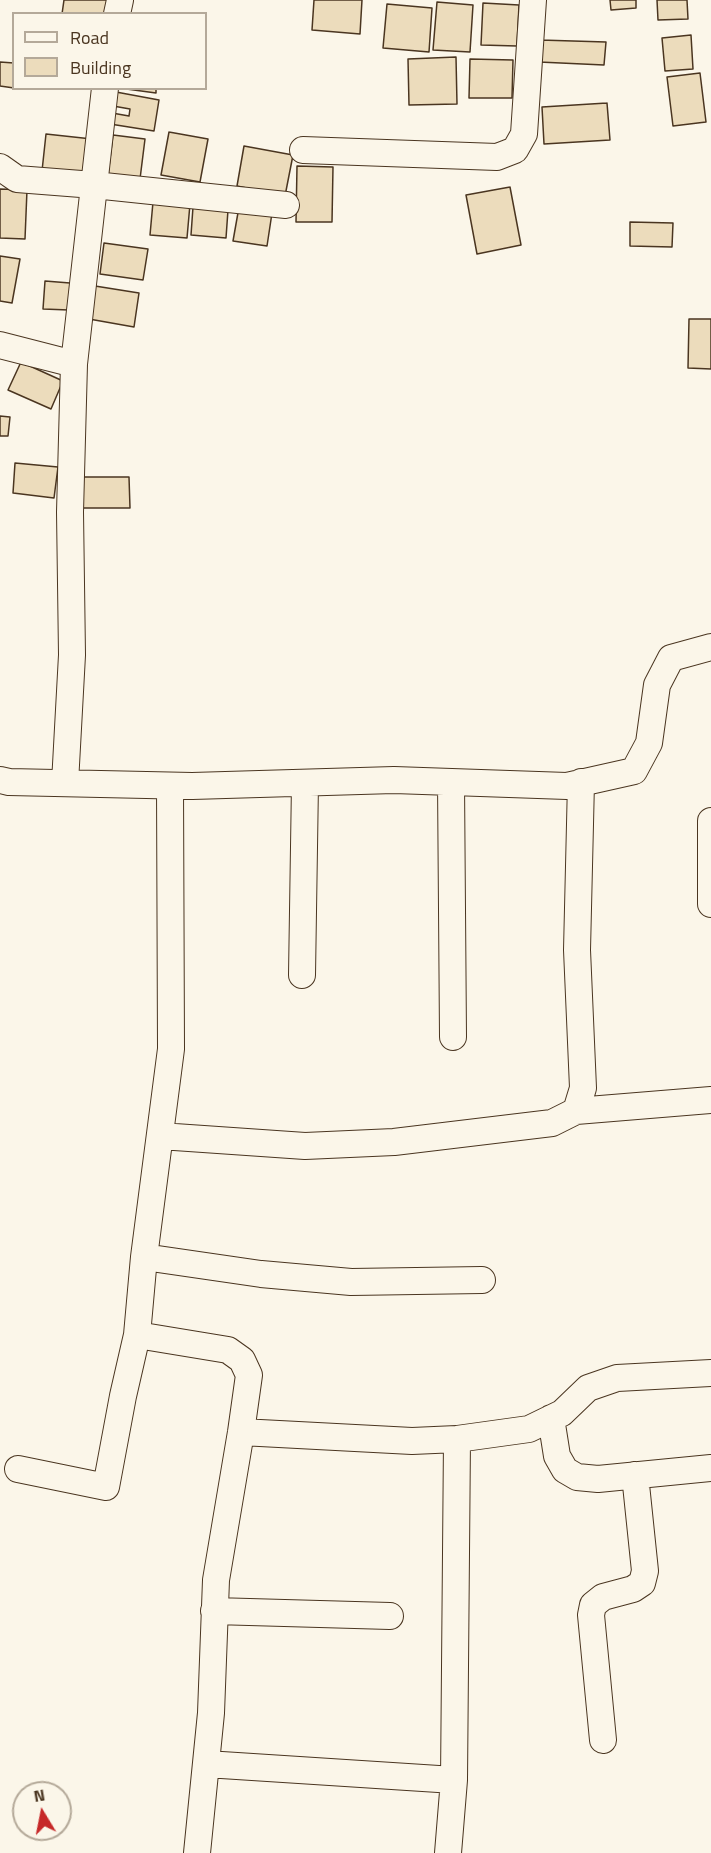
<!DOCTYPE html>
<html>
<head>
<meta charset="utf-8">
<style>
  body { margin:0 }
  #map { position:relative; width:711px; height:1853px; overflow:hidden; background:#fbf6e9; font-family:"Titillium Web",sans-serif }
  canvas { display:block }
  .legend { position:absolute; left:12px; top:12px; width:195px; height:78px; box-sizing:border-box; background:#fbf6e9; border:2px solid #b4a999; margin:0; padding:8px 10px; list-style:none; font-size:18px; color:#4a3520 }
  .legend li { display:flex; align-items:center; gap:12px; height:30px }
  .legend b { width:30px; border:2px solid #b4a999 }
  .north { position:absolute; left:12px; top:1781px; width:60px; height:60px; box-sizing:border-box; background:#fbf6e9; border:2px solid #b4a999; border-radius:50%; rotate:350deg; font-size:16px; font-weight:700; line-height:24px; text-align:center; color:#4a3520 }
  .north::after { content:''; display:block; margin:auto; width:21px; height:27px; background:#c62828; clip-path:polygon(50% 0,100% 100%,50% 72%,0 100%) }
</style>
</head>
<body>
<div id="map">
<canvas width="711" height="1853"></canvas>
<ul class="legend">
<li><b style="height:8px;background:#fbf6e9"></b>Road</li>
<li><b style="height:16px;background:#ecdcbc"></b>Building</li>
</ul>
<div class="north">N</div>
</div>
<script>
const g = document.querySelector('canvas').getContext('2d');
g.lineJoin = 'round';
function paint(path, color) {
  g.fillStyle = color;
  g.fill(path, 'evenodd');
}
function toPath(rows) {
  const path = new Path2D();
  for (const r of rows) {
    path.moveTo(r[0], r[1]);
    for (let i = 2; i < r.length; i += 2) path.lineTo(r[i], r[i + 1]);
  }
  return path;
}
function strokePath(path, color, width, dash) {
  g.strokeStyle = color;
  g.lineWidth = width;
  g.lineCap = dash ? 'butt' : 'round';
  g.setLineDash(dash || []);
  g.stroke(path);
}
const building = toPath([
  [64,0,107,0,106,14,62,14,64,0],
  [314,0,362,0,360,34,312,30,314,0],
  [610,0,636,0,636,8,611,10,610,0],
  [657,0,687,0,688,19,658,20,657,0],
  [437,2,473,5,470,52,433,50,437,2],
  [483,3,519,5,517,46,481,45,483,3],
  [387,4,432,8,429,52,383,48,387,4],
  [691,35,693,69,665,71,662,38,691,35],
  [540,40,606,42,604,65,539,62,540,40],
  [456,57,457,104,409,105,408,59,456,57],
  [470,59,513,60,512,98,469,98,470,59],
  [0,62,14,63,14,88,0,86,0,62],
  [700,73,706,122,673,126,667,77,700,73],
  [119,88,156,88,156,93,119,88],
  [116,92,159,100,154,131,110,124,112,113,129,116,130,109,113,106,116,92],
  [607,103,610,140,544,144,542,107,607,103],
  [169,132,208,139,200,182,161,175,169,132],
  [46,134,92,139,88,176,42,171,46,134],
  [113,135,145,139,140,179,108,175,113,135],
  [244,146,293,155,285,196,237,186,244,146],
  [297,166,333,167,332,222,296,222,297,166],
  [510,187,521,245,477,254,466,195,510,187],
  [0,189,27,190,25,239,0,238,0,189],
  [153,202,190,204,187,238,150,235,153,202],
  [193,207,228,210,226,238,191,235,193,207],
  [239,207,272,213,267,246,233,241,239,207],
  [630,222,673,223,672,247,630,246,630,222],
  [104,243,148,249,143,280,100,274,104,243],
  [0,256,20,259,12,303,0,301,0,256],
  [45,281,70,283,69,310,43,309,45,281],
  [95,286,139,293,134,327,89,319,95,286],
  [689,319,711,319,711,369,688,368,689,319],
  [21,362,63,381,51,409,8,390,21,362],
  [0,416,10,417,8,436,0,436,0,416],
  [15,463,58,467,54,498,13,493,15,463],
  [80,477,129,477,130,508,80,508,80,477]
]);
const street = toPath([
  [117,14,120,0],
  [303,150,497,157,515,150,524,134,533,0],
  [0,167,17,179,94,185,286,205],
  [0,345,74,364],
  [0,780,9,782,192,786,394,780,567,786,634,771,649,743,657,685,671,658,711,647],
  [451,782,453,1037],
  [65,783,72,655,70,512,74,364,105,88],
  [711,821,711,904],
  [302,975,305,783],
  [576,1111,711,1100],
  [160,1136,305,1146,394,1142,552,1123,576,1111,583,1088,577,950,581,782],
  [144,1257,261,1274,351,1282,482,1280],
  [137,1335,228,1350,242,1360,249,1375,241,1432,216,1580,211,1713,197,1853],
  [551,1418,557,1456,565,1470,577,1477,598,1479,711,1468],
  [241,1432,412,1441,457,1439,529,1429,562,1413,588,1388,617,1378,711,1373],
  [18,1469,106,1487,123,1396,137,1335,144,1257,171,1049,170,786],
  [214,1611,390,1616],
  [603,1740,591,1615,593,1605,603,1597,633,1589,642,1583,645,1571,635,1475],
  [206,1764,454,1780,457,1439],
  [448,1853,454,1780]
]);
paint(building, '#ecdcbc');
strokePath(building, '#4a3520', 1.5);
strokePath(street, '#4a3520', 28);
strokePath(street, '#fbf6e9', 26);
</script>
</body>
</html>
